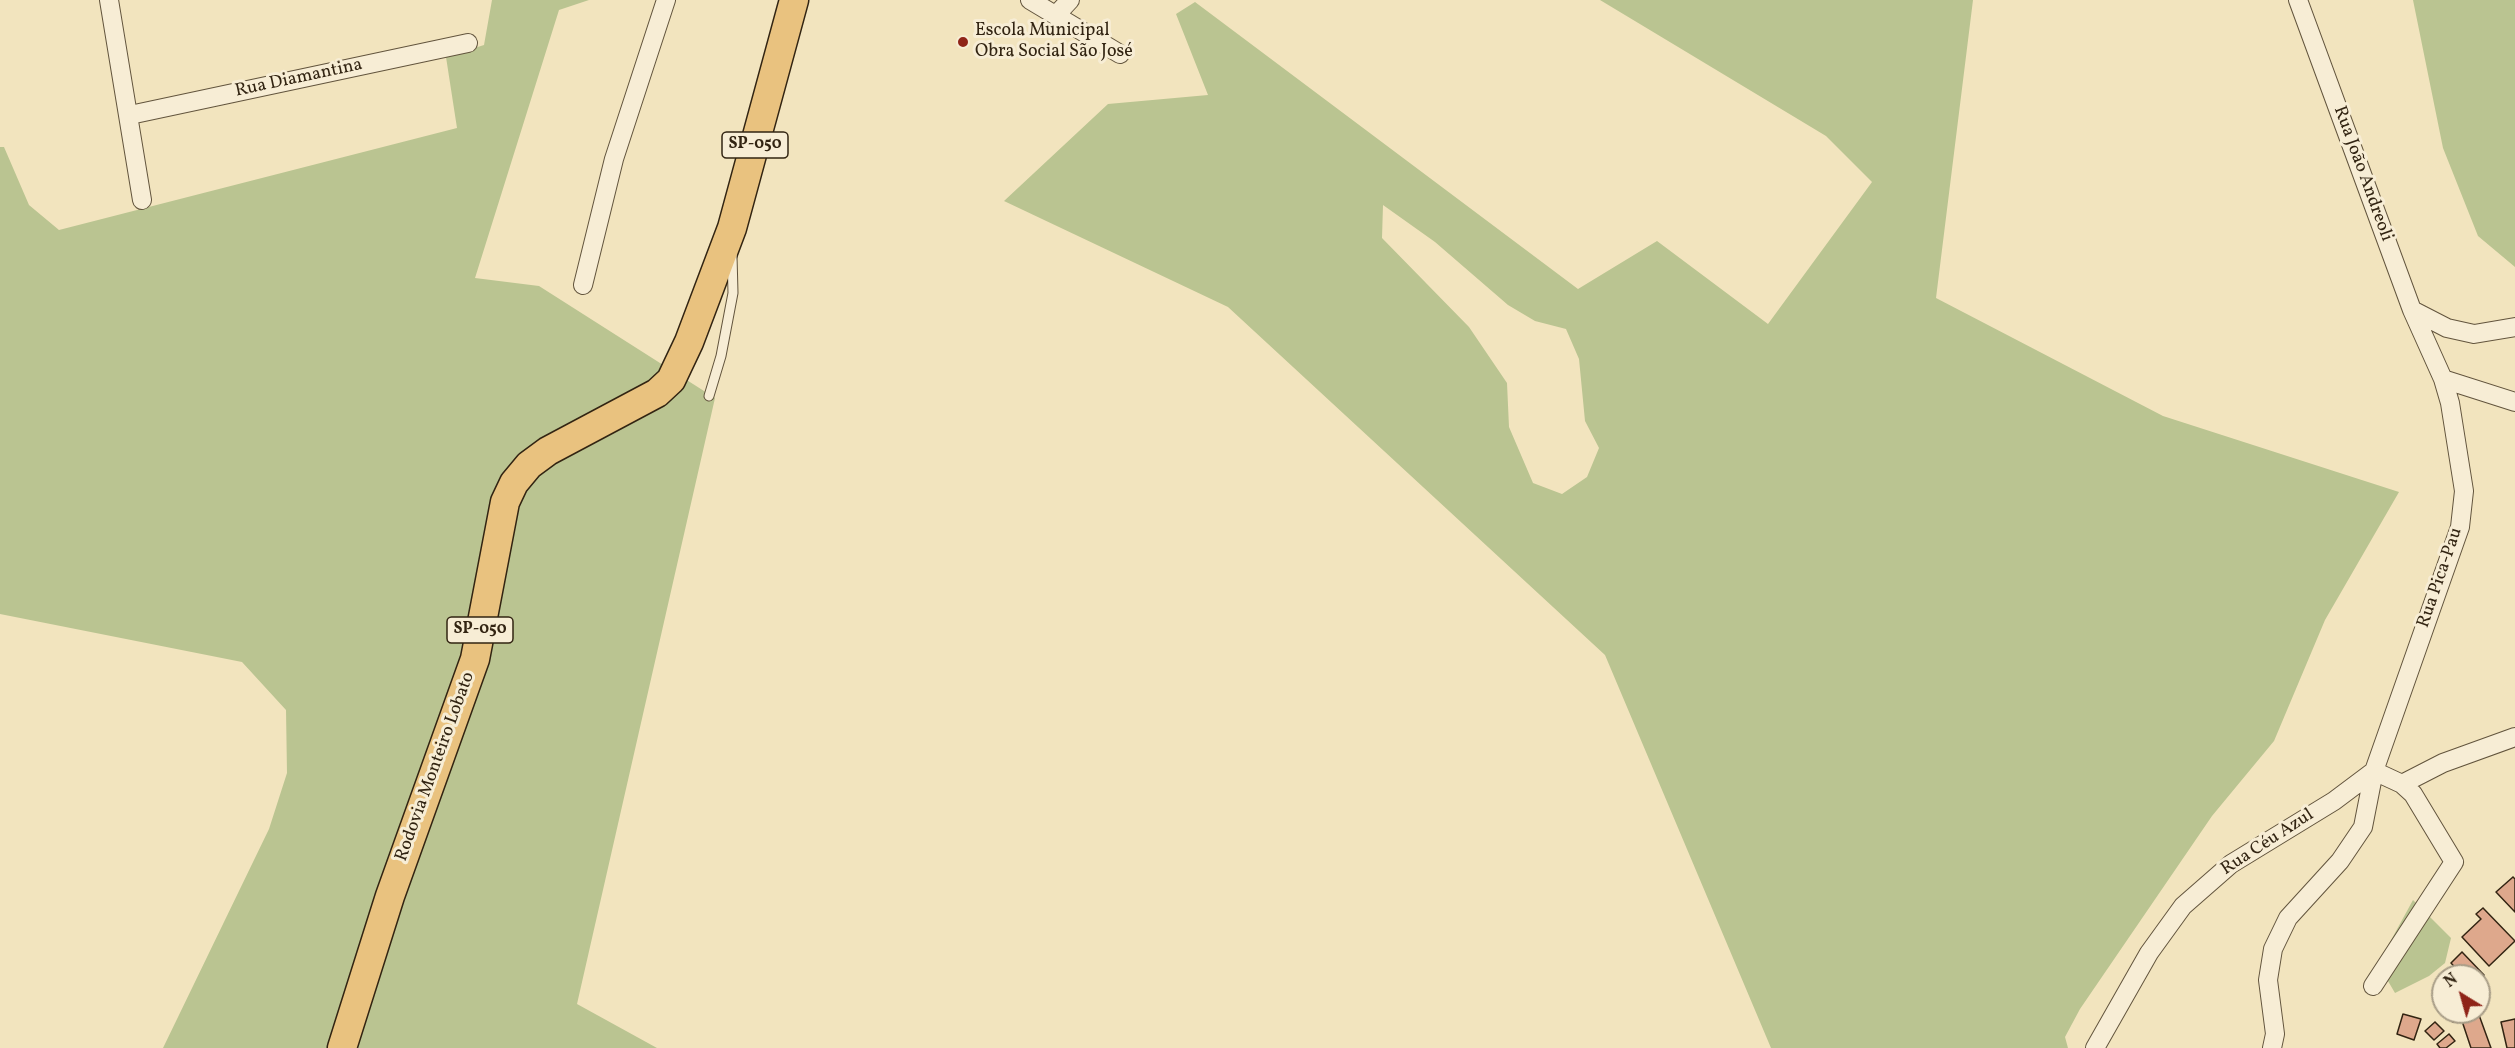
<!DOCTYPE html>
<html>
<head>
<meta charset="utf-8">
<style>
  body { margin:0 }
  #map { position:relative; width:2515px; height:1048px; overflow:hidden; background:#f2e4be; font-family:Vollkorn,serif }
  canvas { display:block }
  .north { position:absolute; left:2431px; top:964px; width:60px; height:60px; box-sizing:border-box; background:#f7edd5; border:2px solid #a89d87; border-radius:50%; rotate:323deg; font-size:16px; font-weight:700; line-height:24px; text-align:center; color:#322412 }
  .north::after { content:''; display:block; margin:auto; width:21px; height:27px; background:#8f2418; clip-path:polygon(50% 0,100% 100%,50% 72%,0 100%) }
</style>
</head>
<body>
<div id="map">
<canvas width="2515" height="1048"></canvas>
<div class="north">N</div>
</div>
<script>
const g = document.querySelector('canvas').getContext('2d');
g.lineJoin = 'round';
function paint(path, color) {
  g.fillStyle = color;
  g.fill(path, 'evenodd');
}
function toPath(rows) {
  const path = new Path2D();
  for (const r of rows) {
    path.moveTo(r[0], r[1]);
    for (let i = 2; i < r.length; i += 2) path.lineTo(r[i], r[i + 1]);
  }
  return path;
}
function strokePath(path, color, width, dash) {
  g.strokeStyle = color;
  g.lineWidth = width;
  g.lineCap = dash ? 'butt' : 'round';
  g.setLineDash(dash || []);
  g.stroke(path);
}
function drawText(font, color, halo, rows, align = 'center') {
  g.font = font + ' Vollkorn,serif';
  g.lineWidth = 6;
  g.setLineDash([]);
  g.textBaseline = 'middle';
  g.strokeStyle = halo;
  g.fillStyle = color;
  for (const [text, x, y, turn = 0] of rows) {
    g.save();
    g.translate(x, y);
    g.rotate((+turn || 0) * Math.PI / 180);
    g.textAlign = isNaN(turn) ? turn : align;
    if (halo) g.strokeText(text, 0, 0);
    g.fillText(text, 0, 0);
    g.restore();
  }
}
const green = toPath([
  [492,0,589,0,559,10,475,278,539,286,715,398,577,1004,657,1048,163,1048,269,829,287,773,286,710,242,662,0,614,0,147,4,147,29,205,59,230,457,128,446,57,484,45],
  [1600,0,1973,0,1936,298,2163,416,2399,492,2325,620,2274,741,2212,816,2080,1009,2065,1037,2068,1048,1771,1048,1605,655,1228,307,1004,201,1108,104,1208,95,1176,14,1195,2,1578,289,1657,241,1768,324,1872,182,1826,136],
  [1383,205,1435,242,1508,305,1535,321,1566,329,1579,359,1585,421,1599,448,1587,477,1562,494,1533,483,1509,427,1507,383,1469,327,1382,238],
  [2413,0,2515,0,2515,267,2478,236,2443,148],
  [2413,900,2451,938,2445,963,2429,976,2395,993,2378,964]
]);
const building = toPath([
  [2513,877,2515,879,2515,912,2496,892,2513,877],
  [2483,908,2515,941,2489,966,2462,937,2481,919,2476,914,2483,908],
  [2462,952,2484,975,2479,981,2479,976,2463,976,2451,963,2462,952],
  [2445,1012,2464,1012,2453,1022,2445,1012],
  [2403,1014,2421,1019,2414,1040,2397,1034,2403,1014],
  [2479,1015,2491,1048,2471,1048,2462,1021,2479,1015],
  [2515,1019,2515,1048,2507,1048,2501,1022,2515,1019],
  [2435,1022,2444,1031,2434,1040,2425,1031,2435,1022],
  [2449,1034,2455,1041,2446,1048,2440,1048,2437,1044,2449,1034]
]);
const lane = toPath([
  [709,396,721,356,733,293,732,255]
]);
const street = toPath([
  [109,0,142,200],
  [1030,0,1120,54],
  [1056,15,1070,0],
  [130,115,468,43],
  [583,285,614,159,666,0],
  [2412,310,2447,328,2474,334,2515,327],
  [2443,379,2515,402],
  [2402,784,2443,763,2515,737],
  [2373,986,2454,862,2413,794,2402,784,2374,771],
  [2095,1048,2149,953,2183,906,2231,864,2334,801,2374,771],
  [2272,1048,2275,1034,2268,980,2273,949,2288,918,2340,861,2363,827,2374,771,2460,527,2464,491,2450,403,2443,379,2412,310,2298,0]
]);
const primary = toPath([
  [342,1048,390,896,475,659,505,502,514,483,529,465,548,451,657,393,671,380,689,342,732,228,794,0]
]);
const markers = [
  [963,42,6,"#8f2418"]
];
const shields = [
  [755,145,66],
  [480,630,66]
];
const shieldNames = [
  ["SP-050",755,145],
  ["SP-050",480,630]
];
const poiNames = [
  ["Escola Municipal",975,32],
  ["Obra Social São José",975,53]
];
const streetNames = [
  ["Rua Diamantina",299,79,-12],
  ["Rua João Andreoli",2362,174,70],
  ["Rua Pica-Pau",2441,578,-71],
  ["Rodovia Monteiro Lobato",436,767,-70],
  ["Rua Céu Azul",2268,843,-33]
];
paint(green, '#bac491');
paint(building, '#dea88c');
strokePath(building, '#322412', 1.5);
strokePath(lane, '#62543d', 11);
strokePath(street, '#62543d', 20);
strokePath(primary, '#322412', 31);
strokePath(lane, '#f7edd5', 9);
strokePath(street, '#f7edd5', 18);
strokePath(primary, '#e9c27f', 28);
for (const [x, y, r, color] of markers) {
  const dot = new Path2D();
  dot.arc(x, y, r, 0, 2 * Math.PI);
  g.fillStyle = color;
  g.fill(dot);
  strokePath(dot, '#f7edd5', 2);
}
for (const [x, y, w] of shields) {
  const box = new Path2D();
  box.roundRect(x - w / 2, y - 13, w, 26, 4.5);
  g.fillStyle = '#f7edd5';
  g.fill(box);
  strokePath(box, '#322412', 1.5);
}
drawText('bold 16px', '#322412', null, shieldNames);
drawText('18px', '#322412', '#f7edd5', poiNames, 'left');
drawText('18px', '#322412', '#f7edd5', streetNames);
</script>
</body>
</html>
